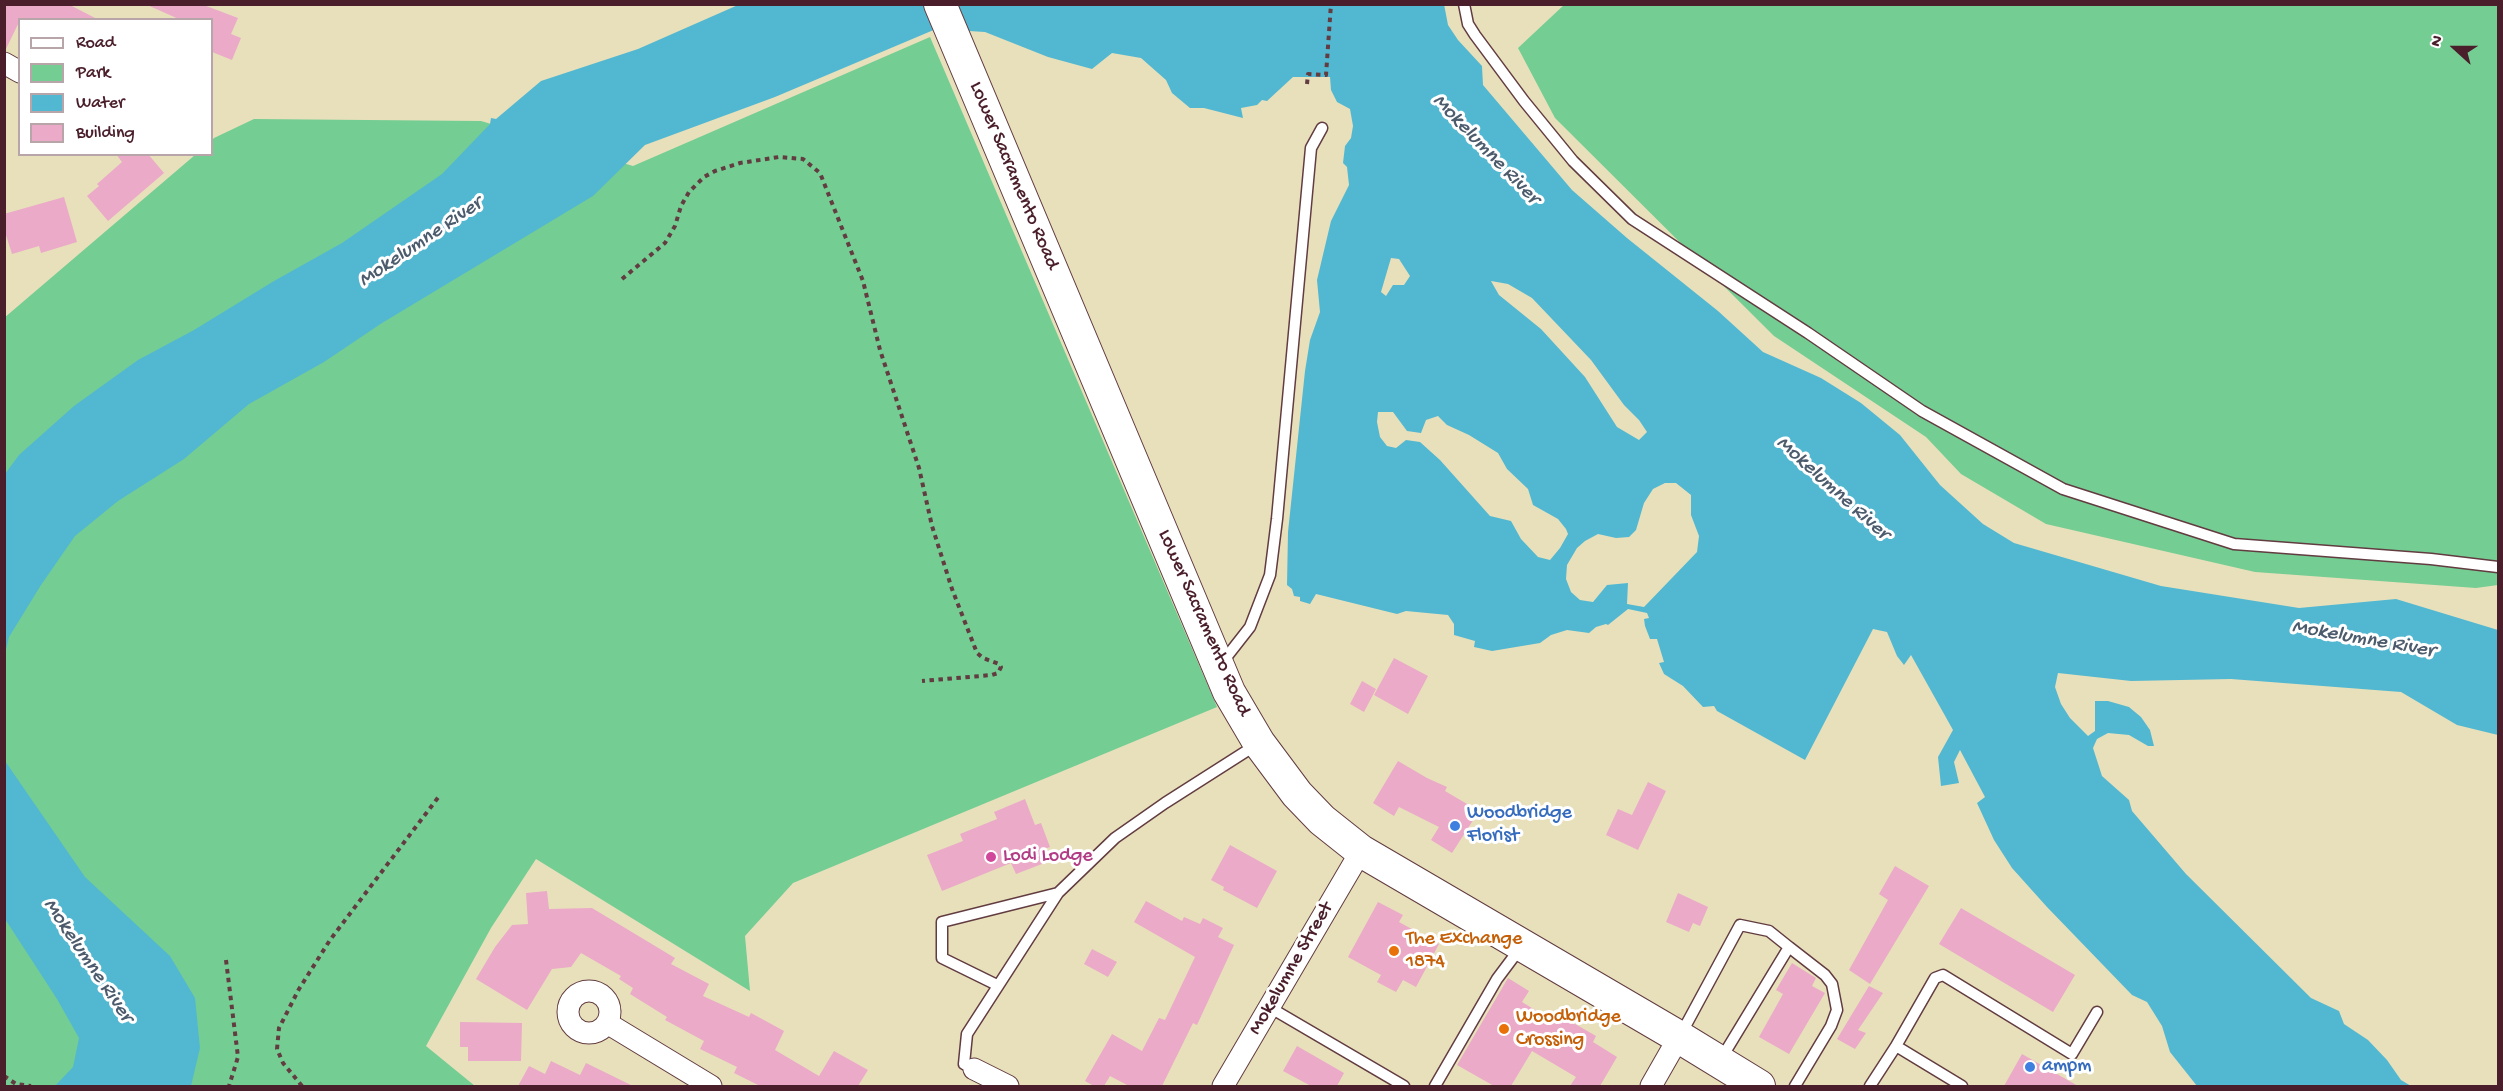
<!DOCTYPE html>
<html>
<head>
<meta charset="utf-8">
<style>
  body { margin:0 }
  #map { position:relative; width:2503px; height:1091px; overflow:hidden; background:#e8e0bb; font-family:"Gochi Hand",sans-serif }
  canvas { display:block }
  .frame { position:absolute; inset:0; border:6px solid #4a1f2b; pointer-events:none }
  .legend { position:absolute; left:18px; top:18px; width:195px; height:138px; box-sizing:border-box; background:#fff; border:2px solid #b7a5aa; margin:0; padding:8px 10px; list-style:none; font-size:18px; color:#4a1f2b }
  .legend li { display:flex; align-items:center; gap:12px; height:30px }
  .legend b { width:30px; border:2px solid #b7a5aa }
  .north { position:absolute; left:2425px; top:18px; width:60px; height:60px; -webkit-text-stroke:4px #fff; paint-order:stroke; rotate:291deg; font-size:16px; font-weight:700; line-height:24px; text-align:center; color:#4a1f2b }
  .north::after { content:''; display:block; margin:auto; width:21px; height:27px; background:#4a1f2b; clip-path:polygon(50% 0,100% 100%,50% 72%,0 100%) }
</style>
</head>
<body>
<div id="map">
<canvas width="2503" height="1091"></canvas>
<div class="frame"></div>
<ul class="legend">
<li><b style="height:8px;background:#fff"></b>Road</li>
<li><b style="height:16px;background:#74cd93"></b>Park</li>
<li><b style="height:16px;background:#52b8d1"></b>Water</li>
<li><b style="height:16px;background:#eaaac8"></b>Building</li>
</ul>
<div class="north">N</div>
</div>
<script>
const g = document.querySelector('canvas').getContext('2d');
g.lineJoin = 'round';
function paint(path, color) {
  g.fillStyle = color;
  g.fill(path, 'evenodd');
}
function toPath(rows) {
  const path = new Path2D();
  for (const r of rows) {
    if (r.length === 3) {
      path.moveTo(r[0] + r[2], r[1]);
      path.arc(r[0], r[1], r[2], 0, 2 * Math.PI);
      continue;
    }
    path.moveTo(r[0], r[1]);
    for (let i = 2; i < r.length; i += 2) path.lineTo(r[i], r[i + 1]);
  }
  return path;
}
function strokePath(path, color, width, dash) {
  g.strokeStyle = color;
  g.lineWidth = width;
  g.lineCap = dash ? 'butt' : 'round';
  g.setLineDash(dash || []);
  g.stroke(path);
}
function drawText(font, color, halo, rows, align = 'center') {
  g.font = font + ' "Gochi Hand",sans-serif';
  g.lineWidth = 6;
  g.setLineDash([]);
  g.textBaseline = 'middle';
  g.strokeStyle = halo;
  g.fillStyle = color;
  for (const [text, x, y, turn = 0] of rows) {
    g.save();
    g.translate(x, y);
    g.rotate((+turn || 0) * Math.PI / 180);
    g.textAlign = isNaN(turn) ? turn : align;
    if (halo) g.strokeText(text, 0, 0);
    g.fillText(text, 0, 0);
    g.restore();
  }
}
const green = toPath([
  [1565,4,2498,5,2498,585,2476,588,2255,572,2046,524,1961,474,1926,437,1774,336,1555,118,1518,48],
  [930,37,1217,707,793,883,745,936,750,991,536,859,491,928,426,1046,475,1086,5,1086,4,318,195,155,212,154,212,140,214,138,254,119,481,121,633,166]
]);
const water = toPath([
  [1444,4,1448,25,1458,40,1482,66,1483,85,1572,190,1627,238,1718,311,1763,352,1821,378,1861,403,1900,435,1940,485,1983,524,2014,543,2161,586,2299,608,2396,599,2498,630,2498,735,2457,725,2401,692,2231,679,2131,681,2058,673,2055,687,2061,704,2070,718,2088,736,2095,731,2095,701,2108,701,2129,707,2141,717,2150,730,2154,746,2148,746,2129,735,2108,733,2097,739,2093,748,2102,776,2129,800,2132,811,2186,874,2311,998,2339,1011,2344,1024,2368,1040,2387,1060,2401,1080,2411,1086,2197,1086,2170,1052,2162,1026,2147,1002,2132,995,2047,907,2012,868,1994,840,1977,803,1985,797,1960,750,1954,762,1959,783,1941,786,1938,757,1953,730,1911,655,1904,665,1897,656,1887,632,1873,629,1805,760,1717,711,1714,706,1703,707,1683,686,1664,674,1659,663,1664,662,1657,639,1650,639,1645,626,1644,619,1649,618,1647,613,1628,609,1608,625,1606,624,1596,627,1589,633,1567,630,1551,635,1540,643,1492,651,1474,647,1475,641,1454,635,1454,624,1448,615,1406,611,1397,614,1316,594,1310,604,1300,601,1300,597,1294,596,1292,589,1287,585,1288,532,1305,371,1310,340,1320,312,1317,280,1331,221,1349,185,1347,167,1343,163,1345,146,1351,138,1353,126,1350,109,1337,102,1331,90,1330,77,1293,77,1267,101,1262,100,1257,105,1241,108,1243,118,1204,108,1190,108,1172,93,1166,80,1141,58,1112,53,1092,69,1048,57,985,32,936,29,775,97,645,145,593,196,382,323,324,362,249,404,184,459,118,501,75,536,41,585,9,637,5,654,5,474,19,455,74,406,138,360,194,330,274,281,342,243,442,174,490,124,491,118,496,119,541,81,638,49,738,5],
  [1391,258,1399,259,1410,276,1404,285,1393,285,1386,296,1381,292],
  [1491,281,1508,284,1532,298,1591,360,1624,405,1639,420,1647,432,1639,440,1617,427,1585,377,1541,329,1499,295],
  [1378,412,1393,412,1407,431,1421,433,1426,420,1438,416,1447,425,1469,435,1498,453,1507,469,1528,489,1533,505,1558,519,1566,529,1568,534,1560,548,1550,560,1538,557,1521,539,1511,521,1490,516,1440,460,1420,442,1406,440,1396,448,1387,446,1380,437,1377,422],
  [1665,483,1676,483,1691,495,1691,515,1699,536,1697,552,1644,607,1627,604,1628,583,1607,585,1593,602,1580,600,1571,592,1566,579,1567,565,1577,548,1585,541,1598,534,1616,538,1629,537,1636,530,1644,503,1653,489],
  [5,761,85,877,170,956,195,998,200,1048,191,1086,55,1086,73,1067,79,1038,57,999,5,919]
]);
const building = toPath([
  [4,4,68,4,99,20,20,20,5,51],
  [145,4,201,4,238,18,231,34,241,38,232,60,212,52,212,20,181,20],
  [116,154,148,154,164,173,108,221,87,196,99,186,97,184,122,162],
  [64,197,77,242,41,253,39,246,12,254,4,229,4,214],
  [1394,658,1428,676,1408,714,1374,695],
  [1362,681,1376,689,1364,712,1350,704],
  [1398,761,1427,778,1447,787,1445,791,1479,811,1452,853,1431,840,1439,827,1399,807,1394,816,1373,803],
  [1648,782,1666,791,1638,850,1606,835,1618,809,1632,815],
  [1025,799,1035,825,1041,823,1050,847,1042,850,1047,862,1016,874,1011,863,942,891,927,855,963,841,960,834,997,819,994,812],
  [1230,845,1277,871,1257,908,1223,890,1224,887,1211,880],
  [1895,866,1929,886,1870,984,1849,970,1888,900,1879,894],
  [547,891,549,909,592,908,675,958,671,964,709,984,703,996,749,1017,751,1013,784,1031,775,1050,819,1076,834,1051,868,1070,858,1086,760,1086,734,1073,737,1067,700,1049,704,1041,665,1020,667,1017,630,994,633,988,619,979,621,976,581,953,571,967,552,969,527,1010,476,979,495,947,512,925,528,924,526,893],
  [1678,893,1708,907,1700,926,1693,923,1689,932,1666,922],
  [1146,901,1182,921,1184,917,1200,924,1203,918,1223,928,1218,937,1234,945,1197,1025,1193,1023,1162,1086,1129,1086,1110,1076,1104,1086,1094,1086,1085,1081,1112,1034,1142,1051,1159,1018,1165,1020,1195,957,1134,922],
  [1378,902,1403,915,1399,922,1439,944,1416,987,1403,980,1396,992,1377,982,1381,975,1348,957],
  [1961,908,2075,975,2053,1012,1939,944],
  [1092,949,1117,962,1108,977,1084,964],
  [1792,963,1816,978,1812,986,1825,993,1789,1054,1759,1037,1783,994,1776,990],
  [1508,978,1529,991,1522,1002,1558,1024,1563,1017,1596,1036,1593,1042,1617,1057,1600,1086,1570,1086,1576,1077,1532,1051,1511,1086,1494,1086,1457,1065],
  [1869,986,1883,993,1858,1030,1866,1033,1855,1049,1837,1039],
  [460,1022,522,1023,521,1061,468,1061,468,1047,460,1047],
  [1297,1046,1344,1073,1337,1086,1311,1086,1283,1071],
  [2022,1054,2078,1086,2004,1086],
  [551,1061,580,1075,586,1063,633,1086,518,1086,529,1066,545,1074]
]);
const path = toPath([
  [1307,84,1308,74,1326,75,1331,4],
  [622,279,665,243,675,226,681,206,689,192,704,177,715,171,740,163,779,157,803,159,820,173,863,281,880,350,919,468,932,526,952,589,977,653,983,658,999,664,1001,667,998,673,992,675,922,681],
  [226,960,238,1057,229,1086],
  [4,1076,16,1084,31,1086],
  [302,1086,283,1063,277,1049,279,1028,299,989,330,940,440,795]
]);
const lane = toPath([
  [1464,4,1468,24,1475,35,1524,101,1573,161,1632,219,1808,333,1922,411,2063,489,2234,544,2431,559,2498,567],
  [1221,664,1250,627,1270,575,1277,519,1311,148,1322,128],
  [1789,947,1825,975,1832,984,1837,1010,1831,1026,1795,1086],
  [997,985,942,958,942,922,1058,893,1115,838,1165,803,1256,745],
  [1269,1007,1404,1086],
  [1680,1036,1740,925,1769,931,1789,947,1721,1059],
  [1896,1046,1935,978,1943,975,2072,1054,2097,1012],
  [974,1069,964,1064,967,1034,1058,893],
  [1435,1086,1497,979,1521,947],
  [1870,1086,1896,1046,1962,1086]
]);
const street = toPath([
  [4,63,20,72],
  [589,1012,21],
  [607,1023,711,1086],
  [974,1069,1008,1086],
  [1223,1086,1361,851],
  [1651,1086,1679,1037]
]);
const secondary = toPath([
  [940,4,1229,692,1259,743,1297,794,1322,820,1361,851,1679,1037,1759,1086]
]);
const markers = [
  [1455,826,6,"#3f7fe0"],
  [991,857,6,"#d1479c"],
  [1394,951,6,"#e8710a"],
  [1504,1029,6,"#e8710a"],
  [2030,1067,6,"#3f7fe0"]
];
const streetNames = [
  ["Lower Sacramento Road",1013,176,67],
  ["Lower Sacramento Road",1203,623,66],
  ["Mokelumne Street",1292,969,-60]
];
const shopNames = [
  ["Woodbridge",1467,814],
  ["Florist",1467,837],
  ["ampm",2042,1067]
];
const hotelNames = [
  ["Lodi Lodge",1003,857]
];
const foodNames = [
  ["The Exchange",1406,940],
  ["1874",1406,963],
  ["Woodbridge",1516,1018],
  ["Crossing",1516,1041]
];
const waterNames = [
  ["Mokelumne River",1485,150,46],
  ["Mokelumne River",421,243,-34],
  ["Mokelumne River",1832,489,42],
  ["Mokelumne River",2363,640,10],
  ["Mokelumne River",87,961,56]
];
paint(green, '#74cd93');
paint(water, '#52b8d1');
paint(building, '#eaaac8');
strokePath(lane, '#623c41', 13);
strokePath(street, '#623c41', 23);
strokePath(secondary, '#623c41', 34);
strokePath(path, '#623c41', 4, [4.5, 4.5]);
strokePath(lane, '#fff', 10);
strokePath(street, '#fff', 21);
strokePath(secondary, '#fff', 32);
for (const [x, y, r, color] of markers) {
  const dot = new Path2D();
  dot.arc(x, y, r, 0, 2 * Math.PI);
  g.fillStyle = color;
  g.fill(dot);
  strokePath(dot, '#fff', 2);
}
drawText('20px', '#4a1f2b', '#fff', streetNames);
drawText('20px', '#366cbe', '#fff', shopNames, 'left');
drawText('20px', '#b23c85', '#fff', hotelNames, 'left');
drawText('20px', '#c56008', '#fff', foodNames, 'left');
drawText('italic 21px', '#4d5c6d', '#fff', waterNames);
</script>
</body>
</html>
